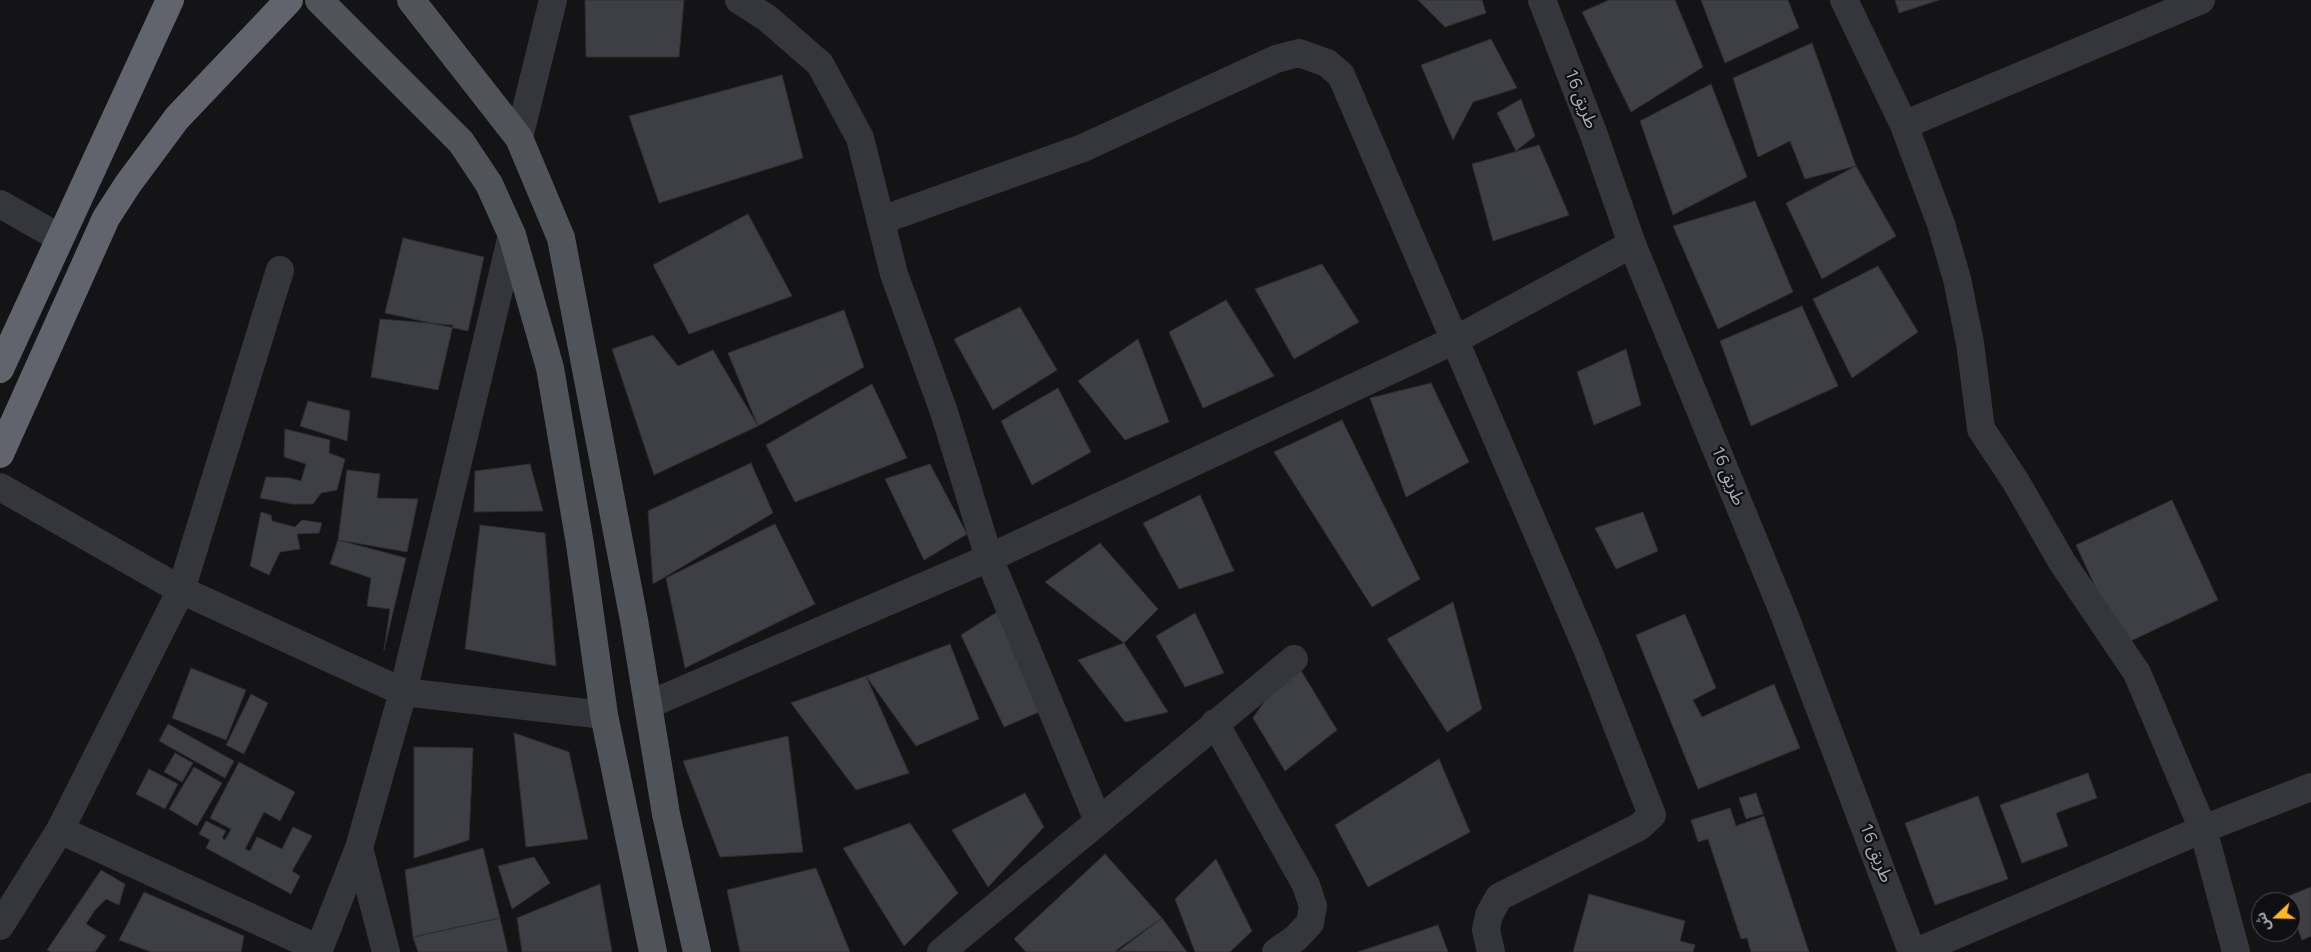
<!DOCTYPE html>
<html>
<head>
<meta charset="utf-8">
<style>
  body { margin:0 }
  #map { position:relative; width:2311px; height:952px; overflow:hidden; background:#141416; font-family:"Titillium Web","Noto Sans Arabic",sans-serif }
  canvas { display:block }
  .north { position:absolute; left:2251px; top:892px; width:50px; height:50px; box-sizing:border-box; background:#0f0f11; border:1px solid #4b4d54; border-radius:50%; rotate:249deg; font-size:14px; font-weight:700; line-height:20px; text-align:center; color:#a5aab8 }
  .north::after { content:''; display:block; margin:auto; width:18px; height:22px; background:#ffb724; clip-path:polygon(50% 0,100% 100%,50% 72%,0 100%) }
</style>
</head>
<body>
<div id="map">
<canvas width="2311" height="952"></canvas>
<div class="north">ش</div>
</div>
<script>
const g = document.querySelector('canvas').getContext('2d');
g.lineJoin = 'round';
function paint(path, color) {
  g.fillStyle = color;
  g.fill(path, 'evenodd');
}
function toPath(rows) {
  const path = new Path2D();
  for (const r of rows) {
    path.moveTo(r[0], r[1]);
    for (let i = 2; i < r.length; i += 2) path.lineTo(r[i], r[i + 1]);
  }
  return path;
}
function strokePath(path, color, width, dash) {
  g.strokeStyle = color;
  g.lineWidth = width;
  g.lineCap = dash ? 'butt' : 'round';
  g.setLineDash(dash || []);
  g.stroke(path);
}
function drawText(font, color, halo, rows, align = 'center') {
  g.font = font + ' "Titillium Web","Noto Sans Arabic",sans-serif';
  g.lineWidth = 4.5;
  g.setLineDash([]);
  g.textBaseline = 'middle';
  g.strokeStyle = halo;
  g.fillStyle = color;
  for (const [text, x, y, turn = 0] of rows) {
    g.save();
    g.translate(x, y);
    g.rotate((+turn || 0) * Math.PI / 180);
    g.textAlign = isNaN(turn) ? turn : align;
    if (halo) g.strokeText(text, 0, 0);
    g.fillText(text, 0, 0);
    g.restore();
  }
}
const building = toPath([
  [585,0,684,0,679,57,586,57,585,0],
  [1418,0,1482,0,1486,13,1445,27,1418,0],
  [1609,0,1675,0,1703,67,1631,112,1582,12,1609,0],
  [1701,0,1788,0,1799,28,1725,63,1701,0],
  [1895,0,1939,0,1899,13,1895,0],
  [1491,39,1517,88,1473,102,1453,140,1421,65,1491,39],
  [1812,43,1856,166,1805,179,1790,141,1758,157,1733,78,1812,43],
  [782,75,803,158,659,203,629,116,782,75],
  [1711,84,1747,177,1673,215,1640,121,1711,84],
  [1521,99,1535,136,1516,151,1497,113,1521,99],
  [1539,145,1569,215,1493,241,1472,164,1539,145],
  [1856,166,1896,236,1822,279,1786,203,1856,166],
  [1755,201,1793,292,1718,329,1673,226,1755,201],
  [748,214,792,296,689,334,653,265,748,214],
  [403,238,484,257,468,331,385,313,403,238],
  [1322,264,1359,322,1294,359,1255,289,1322,264],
  [1878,266,1918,332,1852,378,1813,299,1878,266],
  [1226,300,1274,376,1203,408,1169,332,1226,300],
  [1802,306,1838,386,1751,426,1720,341,1802,306],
  [1020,307,1057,370,993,410,954,339,1020,307],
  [844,310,864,367,758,426,728,353,844,310],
  [380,319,453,325,438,390,371,377,380,319],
  [653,335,678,366,713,350,758,426,654,475,612,349,653,335],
  [1138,339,1169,422,1125,440,1078,381,1138,339],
  [1626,349,1641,405,1594,425,1577,372,1626,349],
  [1431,383,1469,462,1406,497,1370,398,1431,383],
  [872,384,907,458,795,502,766,445,872,384],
  [1058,388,1091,452,1032,485,1001,421,1058,388],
  [308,401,350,411,347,441,300,426,308,401],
  [1342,420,1420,579,1372,607,1274,452,1342,420],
  [285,429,330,440,329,453,345,459,337,490,321,493,313,504,292,504,260,498,266,477,290,478,301,481,306,464,284,457,285,429],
  [751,463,773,513,653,584,648,511,751,463],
  [530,464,543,511,474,512,475,471,530,464],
  [930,464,967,534,924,560,885,479,930,464],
  [347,470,380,474,377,498,418,499,407,552,338,540,347,470],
  [1200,495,1234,571,1179,589,1143,523,1200,495],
  [2172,500,2218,600,2122,645,2076,545,2172,500],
  [261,512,271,515,272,521,295,527,302,520,322,523,319,533,297,534,300,549,280,552,269,575,250,566,261,512],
  [1643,512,1658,551,1616,569,1595,528,1643,512],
  [775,524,815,604,685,668,666,578,775,524],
  [480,525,545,533,556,666,465,649,480,525],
  [338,540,406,558,384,650,390,609,367,606,371,578,330,564,338,540],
  [1100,543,1158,609,1124,643,1045,582,1100,543],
  [1453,602,1482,709,1447,732,1387,639,1453,602],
  [997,612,1039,712,1004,727,961,635,997,612],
  [1195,613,1224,673,1185,687,1156,636,1195,613],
  [1685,614,1716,688,1693,700,1702,717,1774,684,1800,748,1698,789,1636,635,1685,614],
  [1124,643,1168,712,1125,722,1078,660,1124,643],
  [950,644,979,719,916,746,866,676,950,644],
  [1294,659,1337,730,1285,771,1253,718,1294,659],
  [191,668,246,690,226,740,172,718,191,668],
  [866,676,909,773,856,790,791,703,866,676],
  [251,694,268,703,244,754,226,745,251,694],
  [168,724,234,761,225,778,159,741,168,724],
  [514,733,569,752,588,839,526,847,514,733],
  [788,736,803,852,720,857,683,761,788,736],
  [414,747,473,748,469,840,414,858,414,747],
  [175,753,193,763,182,782,164,772,175,753],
  [1439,759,1470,832,1368,887,1335,825,1439,759],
  [239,762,295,792,280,821,264,812,245,849,250,851,257,837,282,849,293,827,312,836,292,871,300,876,291,894,206,848,210,840,199,834,206,821,226,831,222,838,225,840,231,829,210,818,239,762],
  [194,767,222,783,197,826,169,809,194,767],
  [149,769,178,784,165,809,136,794,149,769],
  [2088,773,2097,798,2056,813,2068,846,2022,863,2000,805,2088,773],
  [1025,793,1044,827,988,887,952,830,1025,793],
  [1756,793,1763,814,1746,819,1739,798,1756,793],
  [1978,796,2008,879,1935,905,1905,823,1978,796],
  [1730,808,1736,826,1764,816,1809,952,1751,952,1747,938,1741,939,1708,839,1698,842,1691,820,1730,808],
  [910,823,958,893,904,946,843,848,910,823],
  [483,848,500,918,413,937,405,870,483,848],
  [1105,854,1162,918,1117,952,1026,952,1014,939,1105,854],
  [534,857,550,883,512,909,498,866,534,857],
  [1216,859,1252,931,1230,952,1195,952,1175,899,1216,859],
  [816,868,850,952,740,952,727,890,816,868],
  [101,870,125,884,119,905,106,899,95,910,86,924,106,936,95,952,51,952,47,950,101,870],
  [600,884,612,952,522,952,517,918,600,884],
  [2311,887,2311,936,2302,940,2291,910,2291,902,2288,902,2286,897,2311,887],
  [144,892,244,936,241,952,151,952,119,940,144,892],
  [1589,894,1685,921,1680,941,1695,945,1693,952,1573,952,1589,894],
  [500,918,508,952,418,952,413,937,500,918],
  [1162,918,1187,952,1115,951,1162,918],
  [1438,925,1448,952,1358,952,1438,925]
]);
const minor = toPath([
  [739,0,767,18,820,64,860,138,894,274,944,412,989,558,1098,821],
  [1542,0,1594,135,1632,244,1784,614,1912,952],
  [1844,0,1904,125,1941,224,1957,279,1970,343,1981,429,2016,482,2062,562,2137,673,2203,829,2236,952],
  [1904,125,2201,0],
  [519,138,553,0],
  [0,204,60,238],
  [882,220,1083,148,1276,59,1299,53,1327,63,1341,75,1588,651,1652,815,1639,827,1499,897,1489,915,1486,930,1491,952],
  [0,487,181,590,403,692,604,715],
  [648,705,989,558,1455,340,1632,244],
  [1215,723,1306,885,1313,906,1310,923,1296,938,1276,952],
  [60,830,319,949],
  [359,848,386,952],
  [0,926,60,830,181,590,280,270],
  [318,952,359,848,403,692,512,235],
  [941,952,1294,659],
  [1916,952,2203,829,2311,787]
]);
const major = toPath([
  [319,0,461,142,489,184,512,235,550,368,580,544,604,715,653,952],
  [411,0,519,138,561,238,634,620,666,814,697,952]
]);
const highway = toPath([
  [0,369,170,0],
  [0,454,106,218,128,184,177,118,289,0]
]);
const streetNames = [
  ["طريق 16",1580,99,69],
  ["طريق 16",1727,476,68],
  ["طريق 16",1875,853,69]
];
paint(building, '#3e3f44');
strokePath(building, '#2e2e33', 1);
strokePath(minor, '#35363c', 28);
strokePath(major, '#51535b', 28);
strokePath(highway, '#61646d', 28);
drawText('18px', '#a5aab8', '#0f0f11', streetNames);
</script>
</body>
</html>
